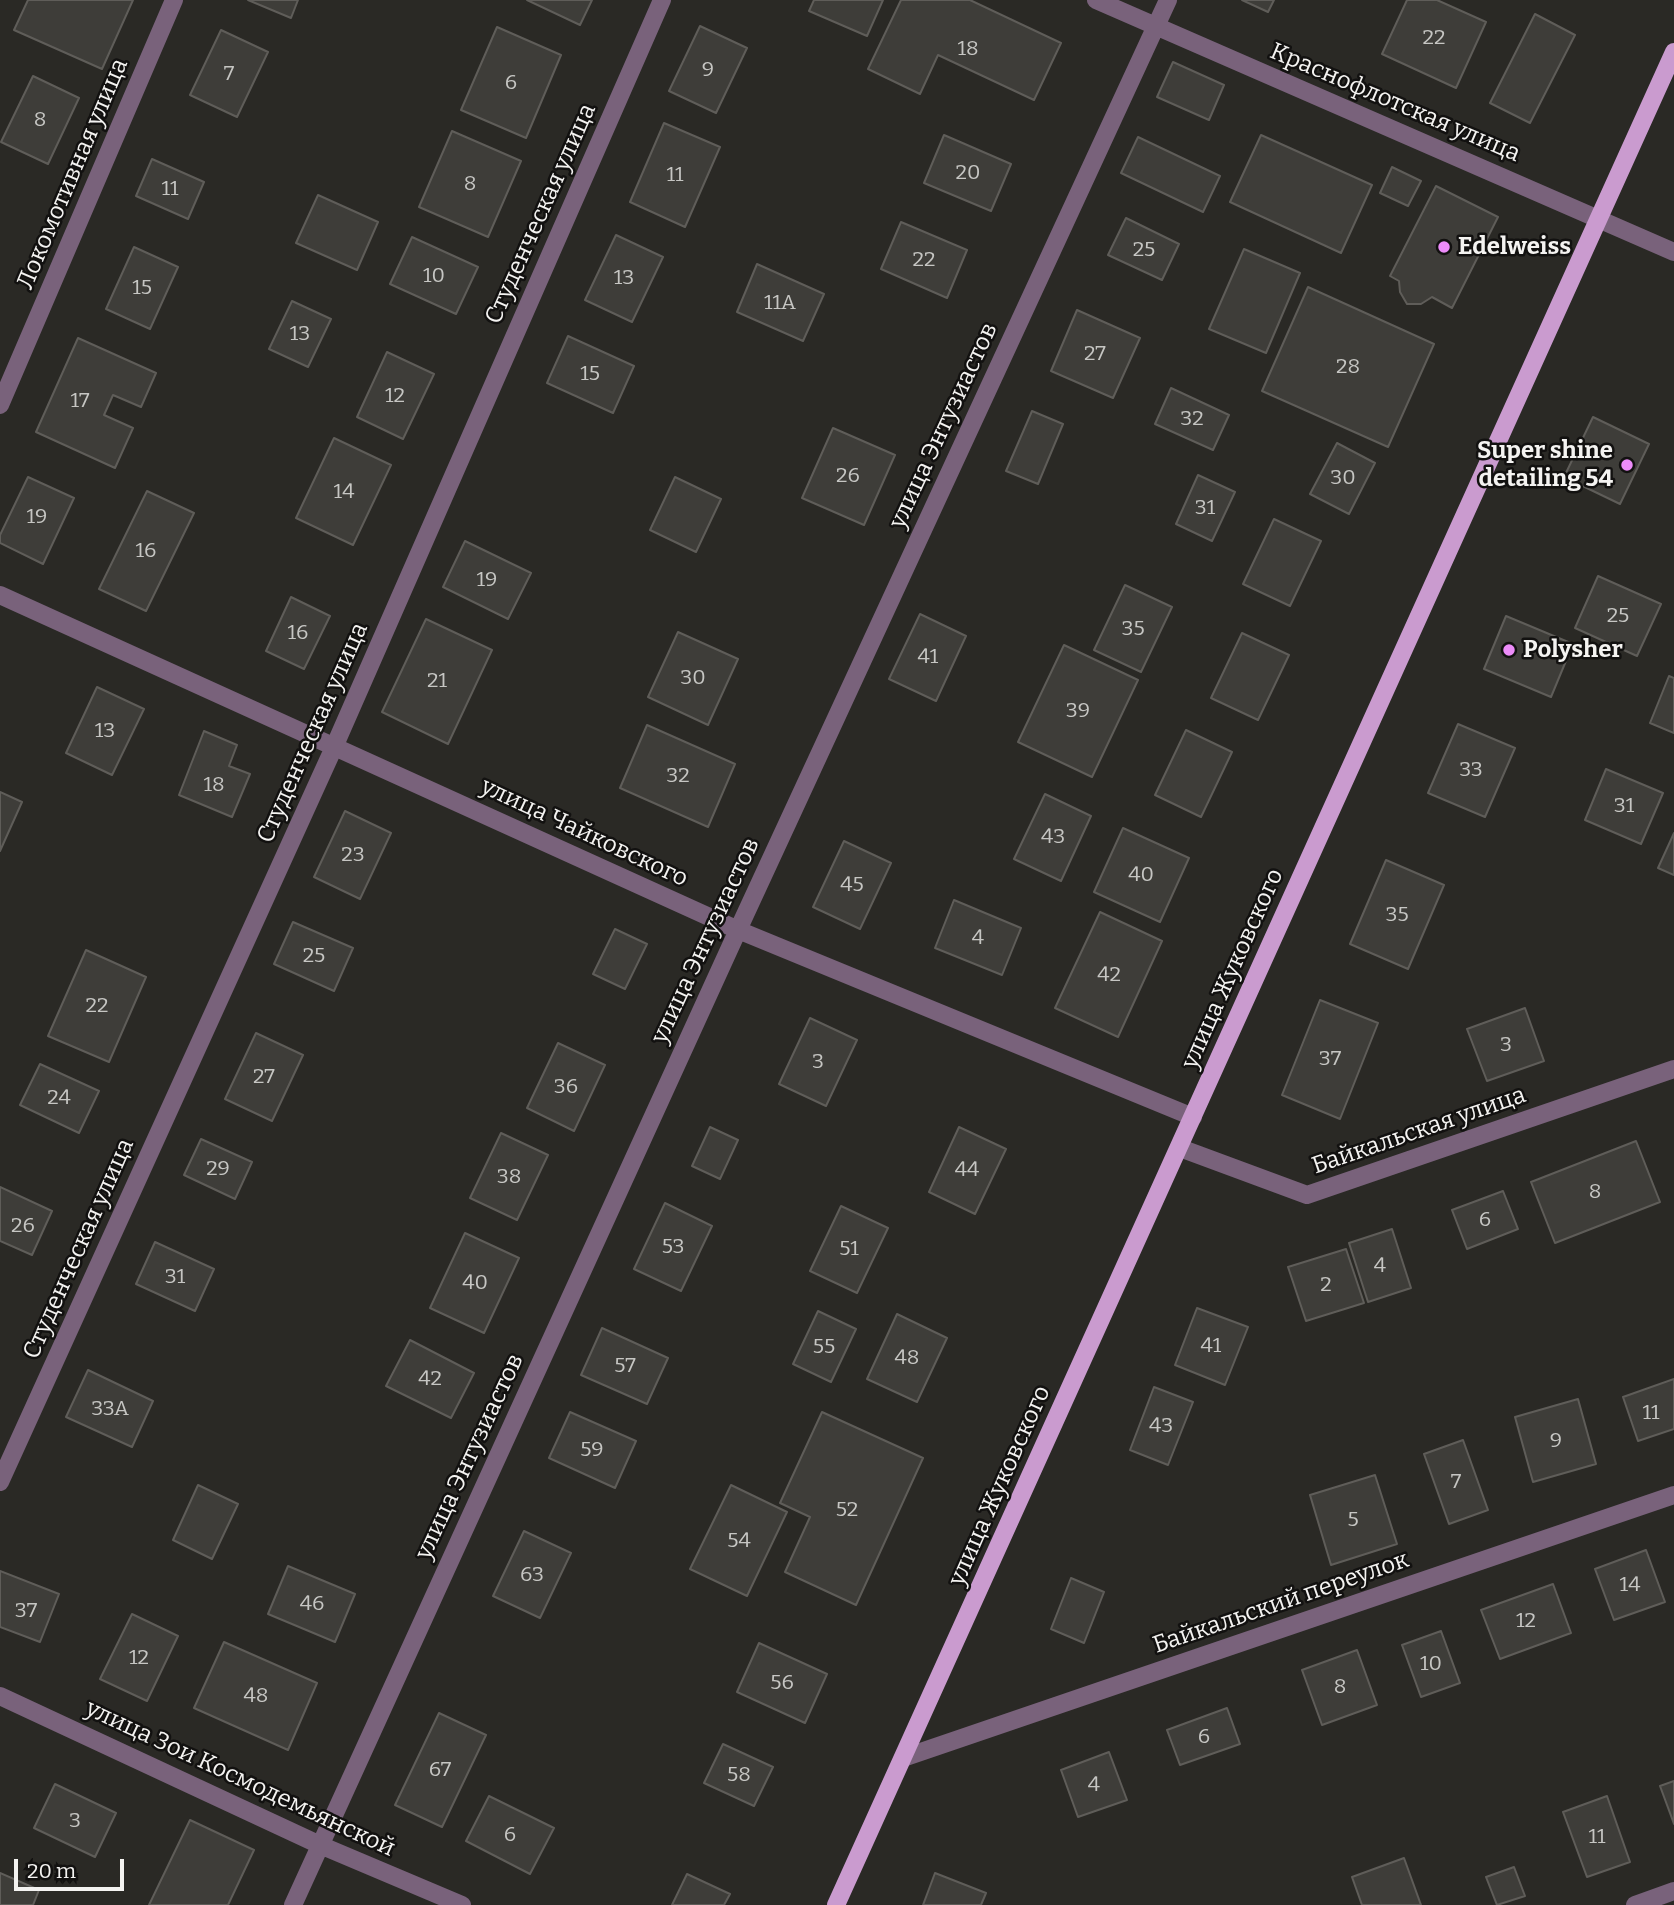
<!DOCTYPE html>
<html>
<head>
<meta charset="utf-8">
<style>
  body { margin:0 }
  #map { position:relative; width:1674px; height:1905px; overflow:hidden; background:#2a2925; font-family:Bitter,serif }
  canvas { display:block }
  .scale { position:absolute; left:14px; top:1859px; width:110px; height:32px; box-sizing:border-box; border:4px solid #f4f3f1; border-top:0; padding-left:9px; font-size:21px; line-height:24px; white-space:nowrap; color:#f4f3f1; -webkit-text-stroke:5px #121110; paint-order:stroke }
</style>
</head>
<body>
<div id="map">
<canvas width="1674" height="1905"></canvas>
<div class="scale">20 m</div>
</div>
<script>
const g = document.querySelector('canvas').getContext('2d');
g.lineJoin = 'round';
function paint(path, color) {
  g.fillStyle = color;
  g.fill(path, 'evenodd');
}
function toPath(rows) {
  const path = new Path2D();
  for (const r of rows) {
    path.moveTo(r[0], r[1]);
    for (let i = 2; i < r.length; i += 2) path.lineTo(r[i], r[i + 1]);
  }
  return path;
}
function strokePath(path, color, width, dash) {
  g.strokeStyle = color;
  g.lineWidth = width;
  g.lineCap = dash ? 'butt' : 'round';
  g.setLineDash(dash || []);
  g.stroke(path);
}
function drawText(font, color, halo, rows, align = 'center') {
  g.font = font + ' Bitter,serif';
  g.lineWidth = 5;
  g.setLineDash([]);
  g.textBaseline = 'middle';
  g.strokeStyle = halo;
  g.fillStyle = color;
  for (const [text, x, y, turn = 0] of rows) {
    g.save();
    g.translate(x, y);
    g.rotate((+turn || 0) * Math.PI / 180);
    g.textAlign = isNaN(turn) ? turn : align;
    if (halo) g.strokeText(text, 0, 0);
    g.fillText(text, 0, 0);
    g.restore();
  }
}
const building = toPath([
  [28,0,133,0,102,69,14,30,28,0],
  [248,0,298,0,291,18,248,0],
  [527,0,592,0,580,25,527,0],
  [814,0,883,0,867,36,809,11,814,0],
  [901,0,970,0,1061,43,1034,100,938,55,920,94,868,69,901,0],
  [1242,0,1274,0,1268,12,1242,0],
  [1407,0,1437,0,1486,22,1456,88,1382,54,1407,0],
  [1535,14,1575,35,1530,123,1490,103,1535,14],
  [700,26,747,48,716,113,669,91,700,26],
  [497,27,561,55,526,138,461,110,497,27],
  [221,30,268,52,237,117,190,95,221,30],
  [1173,62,1224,85,1209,120,1157,97,1173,62],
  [33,76,79,98,48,164,1,142,33,76],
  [664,123,720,147,685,227,630,202,664,123],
  [452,131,521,161,488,237,419,207,452,131],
  [944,135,1011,164,991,211,924,183,944,135],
  [1261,135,1372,185,1341,253,1230,202,1261,135],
  [1138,137,1220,176,1203,212,1121,173,1138,137],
  [152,159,204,182,188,219,136,196,152,159],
  [1392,167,1421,181,1408,206,1380,193,1392,167],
  [1436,186,1498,217,1452,308,1432,297,1421,304,1407,304,1400,292,1399,281,1390,276,1436,186],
  [318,195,378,222,357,270,296,243,318,195],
  [1126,218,1179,244,1162,280,1108,255,1126,218],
  [901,222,967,250,947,298,881,269,901,222],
  [616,235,663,257,632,322,585,300,616,235],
  [412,237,478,267,456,314,390,284,412,237],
  [134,247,178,267,150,329,106,309,134,247],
  [1244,249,1300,273,1266,353,1209,329,1244,249],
  [757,264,824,294,803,341,737,312,757,264],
  [1308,287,1434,344,1388,447,1262,391,1308,287],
  [292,301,331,319,308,367,269,349,292,301],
  [1077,310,1140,338,1113,398,1051,371,1077,310],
  [568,336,634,366,613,413,547,383,568,336],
  [78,338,156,373,141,407,113,395,104,415,133,428,115,468,36,432,78,338],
  [387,352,434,374,403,439,357,417,387,352],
  [1171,388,1229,415,1213,450,1155,424,1171,388],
  [1032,411,1063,424,1038,484,1006,471,1032,411],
  [1593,417,1649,444,1620,504,1564,477,1593,417],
  [833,428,895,455,864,525,802,498,833,428],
  [334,438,391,465,353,545,296,518,334,438],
  [1337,443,1375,463,1349,514,1310,494,1337,443],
  [1198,475,1235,492,1212,541,1176,524,1198,475],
  [28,477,74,498,43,564,0,543,0,535,28,477],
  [675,477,721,499,696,552,650,530,675,477],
  [147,491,194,513,146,611,99,589,147,491],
  [1274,519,1321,541,1290,606,1243,584,1274,519],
  [465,541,531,573,508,619,443,587,465,541],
  [1598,576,1661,604,1637,656,1575,628,1598,576],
  [1125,585,1172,607,1141,672,1094,650,1125,585],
  [291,597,330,616,304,669,266,651,291,597],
  [920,614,966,636,936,701,889,679,920,614],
  [1506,616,1573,644,1551,697,1484,669,1506,616],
  [426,619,492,650,448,744,382,712,426,619],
  [678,632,738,659,708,725,648,697,678,632],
  [1242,633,1289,655,1258,720,1211,698,1242,633],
  [1064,645,1138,680,1092,777,1018,742,1064,645],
  [1669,676,1674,678,1674,733,1650,723,1669,676],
  [97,687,144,709,112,775,66,753,97,687],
  [1458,724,1515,748,1485,817,1428,793,1458,724],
  [647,725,735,764,708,827,620,788,647,725],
  [1186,730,1232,752,1201,817,1155,795,1186,730],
  [204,731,237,745,229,766,250,774,232,817,179,795,204,731],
  [1606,769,1663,793,1641,844,1585,820,1606,769],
  [0,792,22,802,0,851,0,792],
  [1045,794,1091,816,1061,881,1014,859,1045,794],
  [345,811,391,833,360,899,314,877,345,811],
  [1123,828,1189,858,1160,922,1094,892,1123,828],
  [1674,833,1674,875,1658,868,1674,833],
  [844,841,891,863,860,929,813,907,844,841],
  [1386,860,1444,885,1408,969,1350,944,1386,860],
  [954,900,1021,928,1002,975,935,948,954,900],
  [1100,912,1162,941,1118,1037,1055,1008,1100,912],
  [293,922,353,948,334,991,274,964,293,922],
  [615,929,647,944,625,989,593,974,615,929],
  [86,950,146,977,109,1062,48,1036,86,950],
  [1320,1000,1378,1023,1340,1119,1282,1095,1320,1000],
  [1525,1008,1544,1061,1487,1081,1467,1029,1525,1008],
  [810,1018,857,1040,826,1106,779,1084,810,1018],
  [256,1033,303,1055,272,1121,225,1099,256,1033],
  [558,1043,605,1065,574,1131,527,1108,558,1043],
  [40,1064,99,1091,79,1133,20,1105,40,1064],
  [710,1127,738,1140,720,1179,692,1166,710,1127],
  [959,1127,1006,1149,975,1214,929,1192,959,1127],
  [501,1133,548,1155,517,1220,470,1198,501,1133],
  [201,1139,252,1162,235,1199,184,1175,201,1139],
  [1636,1141,1660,1202,1555,1243,1531,1182,1636,1141],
  [0,1187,52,1211,32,1255,0,1241,0,1187],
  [1503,1191,1518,1229,1467,1249,1452,1210,1503,1191],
  [665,1203,712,1226,681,1291,634,1269,665,1203],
  [841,1206,888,1228,857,1293,810,1271,841,1206],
  [1392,1229,1411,1288,1368,1302,1349,1243,1392,1229],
  [465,1233,519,1258,484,1333,430,1308,465,1233],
  [155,1242,214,1269,195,1311,136,1284,155,1242],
  [1346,1249,1364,1303,1306,1321,1288,1267,1346,1249],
  [1197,1308,1248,1327,1225,1385,1175,1365,1197,1308],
  [818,1311,856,1329,831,1382,793,1364,818,1311],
  [897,1314,947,1338,917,1402,867,1379,897,1314],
  [602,1328,668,1358,647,1404,581,1375,602,1328],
  [410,1340,474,1373,451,1418,386,1386,410,1340],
  [88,1370,153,1401,132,1447,66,1417,88,1370],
  [1674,1379,1674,1429,1638,1441,1623,1397,1674,1379],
  [1154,1387,1193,1402,1168,1465,1130,1450,1154,1387],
  [1578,1399,1596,1464,1533,1482,1515,1417,1578,1399],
  [570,1412,636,1441,615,1488,549,1458,570,1412],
  [822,1412,923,1458,856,1605,785,1572,810,1517,780,1503,822,1412],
  [1463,1440,1488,1510,1449,1524,1424,1454,1463,1440],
  [1375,1475,1397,1544,1331,1565,1310,1495,1375,1475],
  [198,1485,238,1504,212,1559,173,1540,198,1485],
  [731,1485,787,1512,747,1596,690,1569,731,1485],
  [524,1531,571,1553,540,1618,493,1596,524,1531],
  [1646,1550,1665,1602,1614,1620,1595,1569,1646,1550],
  [288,1566,355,1594,335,1642,268,1614,288,1566],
  [0,1571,59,1594,40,1642,0,1627,0,1571],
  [1071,1578,1104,1592,1084,1643,1051,1629,1071,1578],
  [1553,1584,1571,1633,1500,1659,1481,1610,1553,1584],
  [132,1614,178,1636,147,1701,100,1679,132,1614],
  [1441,1631,1460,1683,1421,1697,1402,1645,1441,1631],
  [224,1642,317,1683,288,1750,194,1708,224,1642],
  [759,1643,827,1674,805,1723,737,1692,759,1643],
  [1357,1650,1377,1705,1322,1725,1302,1670,1357,1650],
  [1227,1708,1240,1744,1180,1765,1167,1730,1227,1708],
  [439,1713,486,1735,442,1827,395,1805,439,1713],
  [723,1744,773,1767,754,1806,704,1783,723,1744],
  [1109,1752,1127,1800,1078,1817,1061,1770,1109,1752],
  [1674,1781,1674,1824,1660,1786,1674,1781],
  [55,1784,116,1813,95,1857,34,1828,55,1784],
  [489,1796,554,1828,530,1874,466,1841,489,1796],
  [1607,1796,1630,1862,1587,1877,1563,1812,1607,1796],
  [190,1820,254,1850,228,1905,149,1905,190,1820],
  [1404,1858,1421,1905,1362,1905,1352,1877,1404,1858],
  [1514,1867,1525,1896,1497,1905,1486,1877,1514,1867],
  [0,1873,39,1890,33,1905,0,1905,0,1873],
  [935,1873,986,1893,981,1905,923,1905,935,1873],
  [687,1874,730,1894,724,1905,672,1905,687,1874]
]);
const minor = toPath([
  [1096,0,1674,252],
  [0,405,174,0],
  [0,595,738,930,1193,1117],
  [1180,1148,1307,1195,1674,1069],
  [0,1482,335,745,662,0],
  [0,1696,320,1845,462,1905],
  [903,1758,1674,1495],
  [293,1905,738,930,1168,0],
  [1635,1905,1674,1891]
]);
const primary = toPath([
  [836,1905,1674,52]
]);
const markers = [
  [1444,247,7,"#ed8cf9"],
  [1627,465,7,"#ed8cf9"],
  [1509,650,7,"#ed8cf9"]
];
const numberNames = [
  ["22",1434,38],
  ["18",968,49],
  ["9",708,70],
  ["7",229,74],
  ["6",511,83],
  ["8",40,120],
  ["20",968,173],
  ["11",675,175],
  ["8",470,184],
  ["11",170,189],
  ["25",1144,250],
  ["22",924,260],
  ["10",434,276],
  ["13",624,278],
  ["15",142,288],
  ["11А",780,303],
  ["13",300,334],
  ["27",1095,354],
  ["28",1348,367],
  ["15",590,374],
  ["12",395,396],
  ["17",80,401],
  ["32",1192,419],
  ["26",848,476],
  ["30",1343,478],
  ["14",344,492],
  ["31",1205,508],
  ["19",37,517],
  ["16",146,551],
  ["19",487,580],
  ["25",1618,616],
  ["35",1133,629],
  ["16",298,633],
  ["41",928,657],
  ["30",693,678],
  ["21",437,681],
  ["39",1078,711],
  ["13",105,731],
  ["33",1471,770],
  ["32",678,776],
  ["18",214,785],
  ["31",1624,806],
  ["43",1053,837],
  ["23",353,855],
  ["40",1141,875],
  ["45",852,885],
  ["35",1397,915],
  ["4",978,938],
  ["25",314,956],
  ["42",1109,975],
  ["22",97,1006],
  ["3",1506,1045],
  ["37",1330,1059],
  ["3",818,1062],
  ["27",264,1077],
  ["36",566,1087],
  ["24",59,1098],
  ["29",218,1169],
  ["44",967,1170],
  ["38",509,1177],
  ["8",1595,1192],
  ["6",1485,1220],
  ["26",23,1226],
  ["53",673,1247],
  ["51",849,1249],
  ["4",1380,1266],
  ["31",175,1277],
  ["40",475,1283],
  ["2",1326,1285],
  ["41",1211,1346],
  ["55",824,1347],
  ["48",907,1358],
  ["57",625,1366],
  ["42",430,1379],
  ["33А",110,1409],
  ["11",1651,1413],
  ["43",1161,1426],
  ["9",1556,1441],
  ["59",592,1450],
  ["7",1456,1482],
  ["52",847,1510],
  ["5",1353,1520],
  ["54",739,1541],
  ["63",532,1575],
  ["14",1630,1585],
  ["46",312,1604],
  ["37",26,1611],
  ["12",1526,1621],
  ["12",139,1658],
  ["10",1431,1664],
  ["56",782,1683],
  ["8",1340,1687],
  ["48",256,1696],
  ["6",1204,1737],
  ["67",440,1770],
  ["58",739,1775],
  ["4",1094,1785],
  ["3",75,1821],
  ["6",510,1835],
  ["11",1597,1837]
];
const streetNames = [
  ["Краснофлотская улица",1395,103,23],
  ["Локомотивная улица",73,174,-67],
  ["Студенческая улица",541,214,-66],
  ["улица Энтузиастов",944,426,-65],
  ["Студенческая улица",313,733,-66],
  ["улица Чайковского",584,833,25],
  ["улица Энтузиастов",706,941,-65],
  ["улица Жуковского",1233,969,-66],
  ["Байкальская улица",1419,1131,-19],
  ["Студенческая улица",79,1249,-66],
  ["улица Энтузиастов",470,1457,-65],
  ["улица Жуковского",1000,1486,-66],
  ["Байкальский переулок",1281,1603,-19],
  ["улица Зои Космодемьянской",240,1779,25]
];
const poiNames = [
  ["Edelweiss",1458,247],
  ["Super shine",1613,451,"right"],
  ["detailing 54",1613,479,"right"],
  ["Polysher",1523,650]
];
paint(building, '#3e3d39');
strokePath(building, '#5f5d59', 2);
strokePath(minor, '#79627b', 18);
strokePath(primary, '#ca9bcf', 18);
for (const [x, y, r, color] of markers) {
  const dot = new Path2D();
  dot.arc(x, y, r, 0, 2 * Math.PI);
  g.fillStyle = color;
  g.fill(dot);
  strokePath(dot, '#121110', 2.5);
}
drawText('21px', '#c6c6c3', null, numberNames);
drawText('24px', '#f4f3f1', '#121110', streetNames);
drawText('bold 24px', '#f4f3f1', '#121110', poiNames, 'left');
</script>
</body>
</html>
